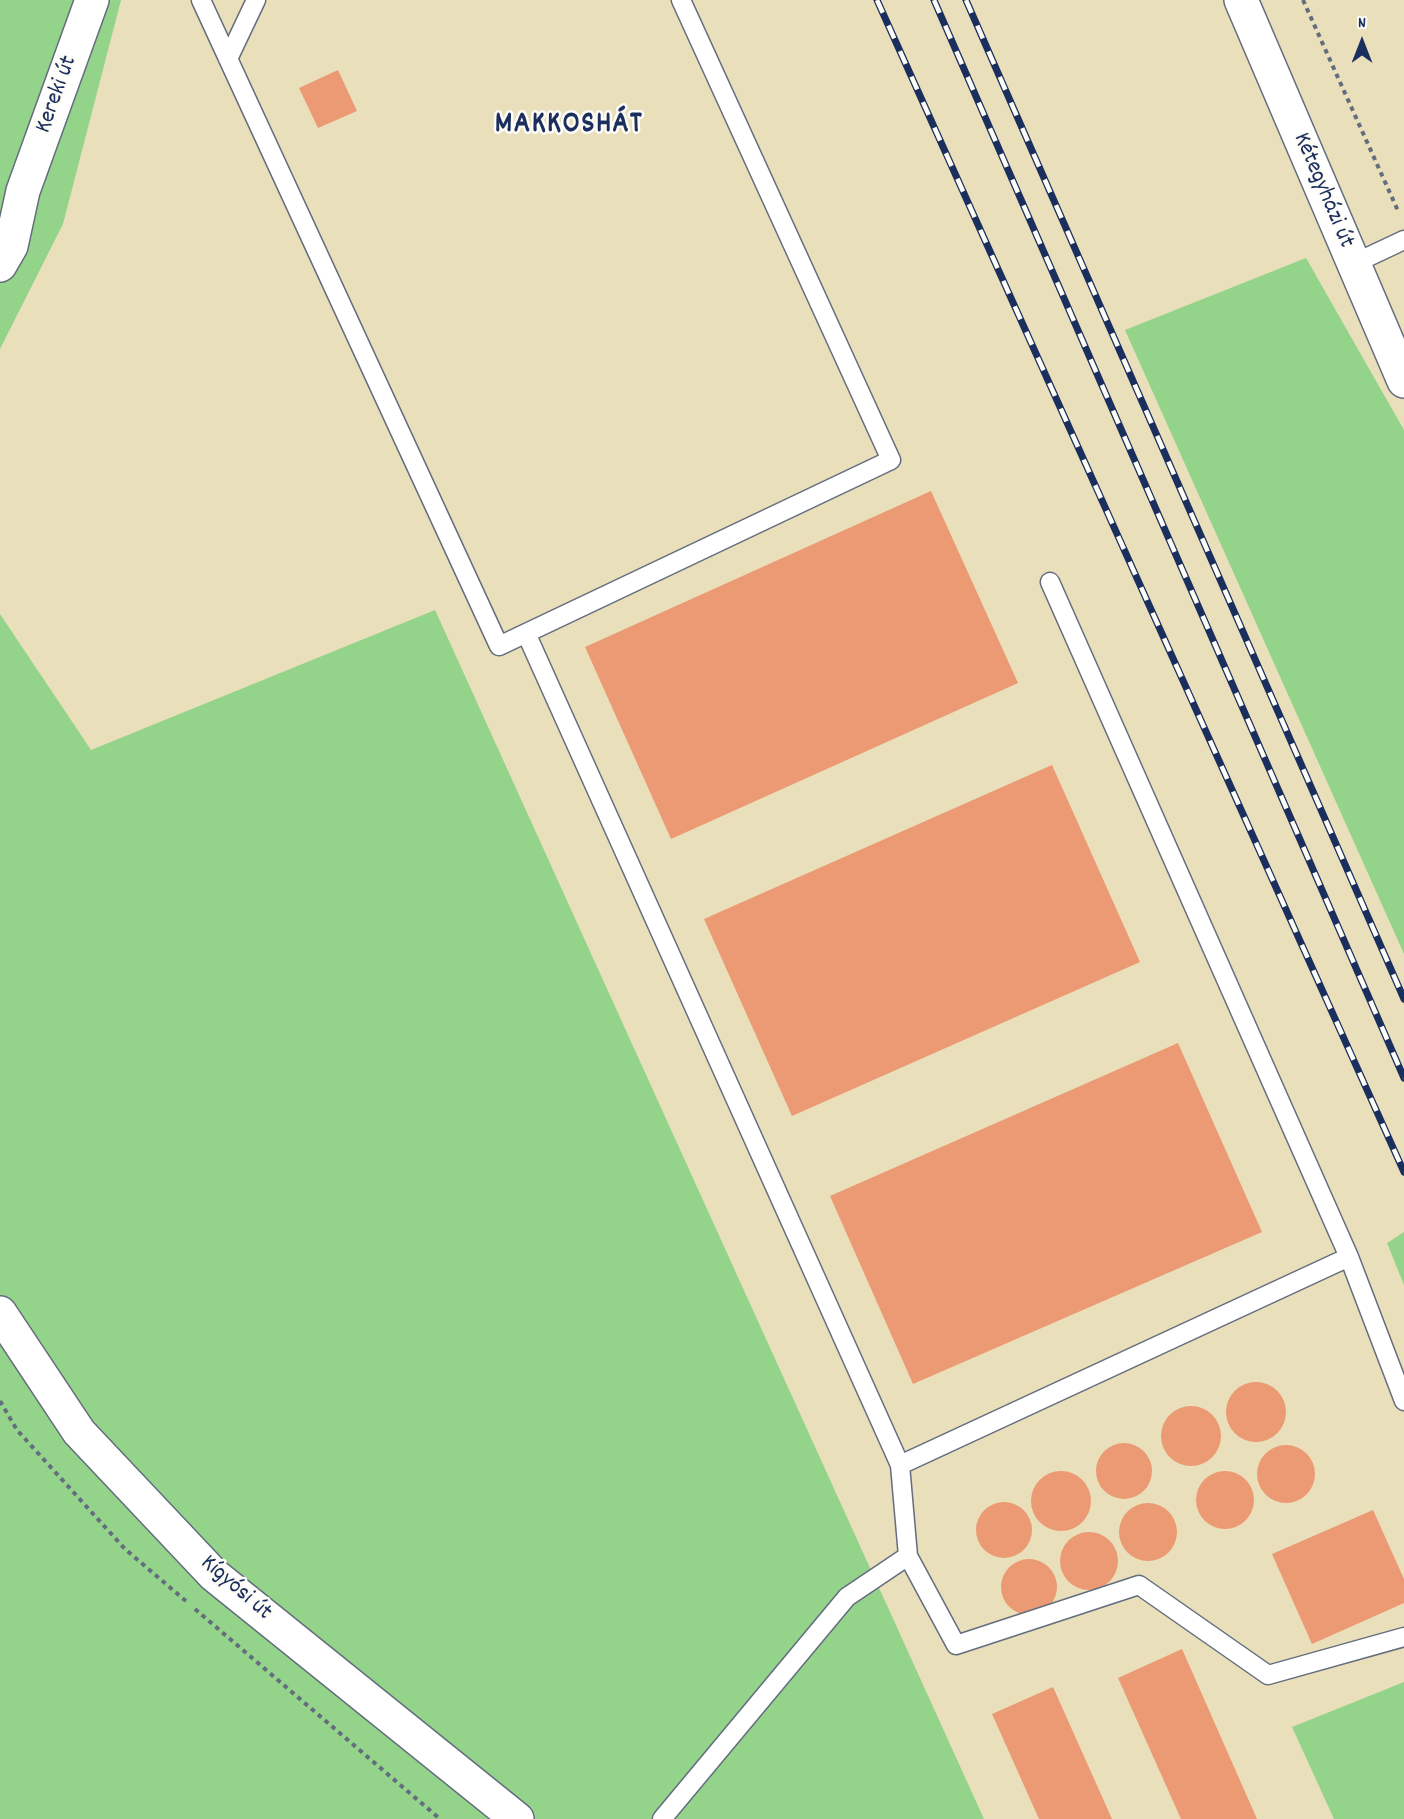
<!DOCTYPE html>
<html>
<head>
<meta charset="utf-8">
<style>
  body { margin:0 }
  #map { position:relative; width:1404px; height:1819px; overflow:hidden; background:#e9dfba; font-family:Dekko,sans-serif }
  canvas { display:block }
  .north { position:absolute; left:1332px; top:12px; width:60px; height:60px; -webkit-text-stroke:4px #fdfcf7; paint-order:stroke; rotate:0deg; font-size:16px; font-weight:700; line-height:24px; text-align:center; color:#1b2f5e }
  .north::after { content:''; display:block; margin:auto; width:21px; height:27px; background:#1b2f5e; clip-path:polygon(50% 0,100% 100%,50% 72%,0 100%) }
</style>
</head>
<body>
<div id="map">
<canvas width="1404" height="1819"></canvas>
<div class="north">N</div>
</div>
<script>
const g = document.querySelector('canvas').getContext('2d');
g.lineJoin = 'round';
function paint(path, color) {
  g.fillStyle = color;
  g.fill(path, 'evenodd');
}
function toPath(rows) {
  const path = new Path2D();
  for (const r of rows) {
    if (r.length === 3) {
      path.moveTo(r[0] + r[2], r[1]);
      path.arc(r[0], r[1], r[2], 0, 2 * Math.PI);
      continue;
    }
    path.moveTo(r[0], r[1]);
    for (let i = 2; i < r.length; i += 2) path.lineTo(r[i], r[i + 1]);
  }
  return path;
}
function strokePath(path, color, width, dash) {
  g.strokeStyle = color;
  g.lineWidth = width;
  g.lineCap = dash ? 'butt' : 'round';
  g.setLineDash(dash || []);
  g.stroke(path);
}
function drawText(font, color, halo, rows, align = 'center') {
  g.font = font + ' Dekko,sans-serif';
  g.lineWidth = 5;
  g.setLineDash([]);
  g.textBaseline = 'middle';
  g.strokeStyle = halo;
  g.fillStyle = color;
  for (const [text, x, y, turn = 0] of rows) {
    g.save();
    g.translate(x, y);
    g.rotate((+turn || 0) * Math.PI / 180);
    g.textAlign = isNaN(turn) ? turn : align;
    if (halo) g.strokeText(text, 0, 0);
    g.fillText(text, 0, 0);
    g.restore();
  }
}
const green = toPath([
  [0,0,121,0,63,224,0,349],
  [1306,258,1404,430,1404,954,1125,330],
  [435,610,984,1819,0,1819,0,614,91,750],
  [1404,1232,1404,1285,1387,1243],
  [1404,1682,1404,1819,1334,1819,1292,1727]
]);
const building = toPath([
  [338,70,357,111,318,128,299,88],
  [931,491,1018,683,671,839,585,647],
  [1052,765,1140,962,792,1116,704,919],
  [1178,1043,1262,1232,913,1384,830,1196],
  [1256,1412,30],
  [1191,1436,30],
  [1124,1471,28],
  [1286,1474,29],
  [1225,1500,29],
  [1061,1501,30],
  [1004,1530,28],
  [1148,1532,29],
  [1373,1510,1404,1579,1404,1603,1312,1644,1272,1554],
  [1089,1561,29],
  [1029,1587,28],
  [1182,1649,1257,1819,1181,1819,1118,1678],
  [1053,1687,1112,1819,1039,1819,992,1714]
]);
const path = toPath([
  [1303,0,1399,213],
  [0,1401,17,1430,125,1549,187,1602],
  [195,1609,440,1819]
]);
const lane = toPath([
  [201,0,499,646,891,460,681,0],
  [228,59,256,0],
  [1353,264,1404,240],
  [526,633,900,1465,1349,1257,1050,582],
  [1349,1257,1404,1401],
  [908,1556,956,1645,1139,1585,1268,1675,1404,1637],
  [662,1819,847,1597,908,1556,900,1465]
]);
const street = toPath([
  [0,265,11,246,23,191,92,0]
]);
const secondary = toPath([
  [1241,0,1404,381],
  [0,1313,79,1432,214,1575,517,1819]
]);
const rail = toPath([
  [877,0,1404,1172],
  [934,0,1404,1078],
  [966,0,1404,999]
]);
const streetNames = [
  ["Kereki út",58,95,-70],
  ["Kétegyházi út",1322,191,67],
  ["Kígyósi út",235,1589,41]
];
const districtNames = [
  ["MAKKOSHÁT",569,127]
];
paint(green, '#94d38a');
paint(building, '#eb9a74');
strokePath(lane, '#636d7e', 21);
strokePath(street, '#636d7e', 36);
strokePath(secondary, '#636d7e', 36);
strokePath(path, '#636d7e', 4, [4.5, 4.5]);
strokePath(lane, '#fff', 18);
strokePath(street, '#fff', 33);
strokePath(secondary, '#fff', 33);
strokePath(rail, '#1b2f5e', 7);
strokePath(rail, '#fdfcf7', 4.5, [14]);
drawText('24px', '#1b2f5e', '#fdfcf7', streetNames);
g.letterSpacing = '1.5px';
drawText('bold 30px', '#1b2f5e', '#fdfcf7', districtNames);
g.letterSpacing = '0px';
</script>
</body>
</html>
